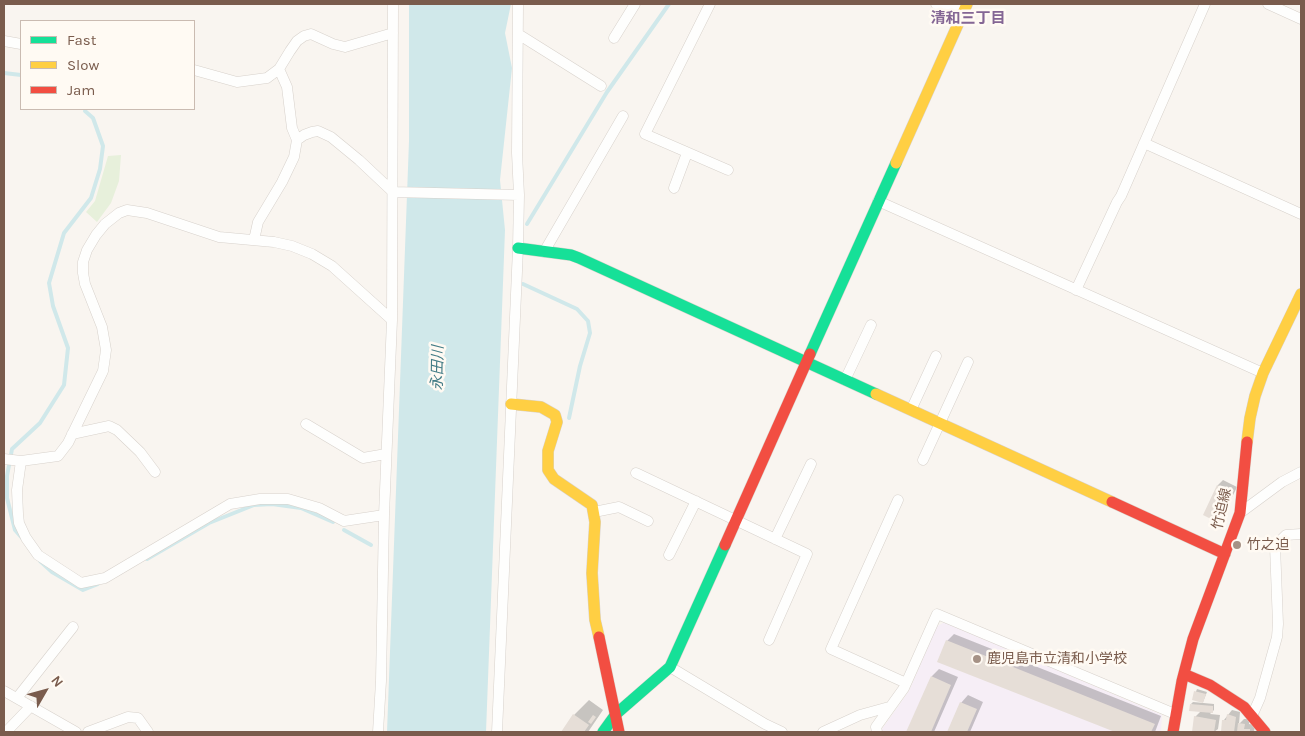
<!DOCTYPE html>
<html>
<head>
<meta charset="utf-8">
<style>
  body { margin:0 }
  #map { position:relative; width:1305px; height:736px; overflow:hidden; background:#f9f5f0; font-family:Karla,sans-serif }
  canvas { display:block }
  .frame { position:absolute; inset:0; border:5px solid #7a5c4d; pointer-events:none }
  .legend { position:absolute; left:20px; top:20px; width:175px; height:90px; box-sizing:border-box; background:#fffaf3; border:1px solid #cabbb1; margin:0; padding:6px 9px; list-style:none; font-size:15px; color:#7a5c4d }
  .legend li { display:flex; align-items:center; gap:10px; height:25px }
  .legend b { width:25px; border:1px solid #cabbb1 }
  .north { position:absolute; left:20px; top:666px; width:50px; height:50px; -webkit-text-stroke:4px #fffaf3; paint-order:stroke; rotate:52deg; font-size:14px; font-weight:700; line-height:20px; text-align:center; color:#7a5c4d }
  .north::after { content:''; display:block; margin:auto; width:18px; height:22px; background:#7a5c4d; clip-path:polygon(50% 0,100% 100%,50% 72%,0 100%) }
</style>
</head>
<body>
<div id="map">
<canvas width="1305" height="736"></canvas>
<div class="frame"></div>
<ul class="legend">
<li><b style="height:6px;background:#16e098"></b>Fast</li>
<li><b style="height:6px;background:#ffcf43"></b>Slow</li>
<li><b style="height:6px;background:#f24e42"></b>Jam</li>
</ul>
<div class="north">N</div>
</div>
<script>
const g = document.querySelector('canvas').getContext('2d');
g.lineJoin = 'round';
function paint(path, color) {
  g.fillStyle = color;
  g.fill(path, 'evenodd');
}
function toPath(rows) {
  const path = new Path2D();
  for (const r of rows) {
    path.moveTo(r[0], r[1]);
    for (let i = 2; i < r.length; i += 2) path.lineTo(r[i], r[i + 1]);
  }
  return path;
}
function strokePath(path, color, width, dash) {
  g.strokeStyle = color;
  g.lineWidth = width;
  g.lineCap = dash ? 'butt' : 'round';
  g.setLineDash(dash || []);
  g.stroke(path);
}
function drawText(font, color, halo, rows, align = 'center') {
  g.font = font + ' Karla,"Noto Sans JP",sans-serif';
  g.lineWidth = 5;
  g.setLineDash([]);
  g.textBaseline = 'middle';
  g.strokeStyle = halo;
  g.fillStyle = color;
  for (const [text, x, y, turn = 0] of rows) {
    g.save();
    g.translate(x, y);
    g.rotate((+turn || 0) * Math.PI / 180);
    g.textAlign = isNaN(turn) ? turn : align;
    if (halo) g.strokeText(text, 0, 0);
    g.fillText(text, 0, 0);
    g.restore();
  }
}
const education = toPath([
  [945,622,1162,715,1161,732,883,732,882,729,909,691,937,626]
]);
const green = toPath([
  [121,155,119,181,111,203,97,222,86,212,95,201,108,156]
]);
const water = toPath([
  [409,4,511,4,505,33,512,68,500,180,505,230,486,732,387,732,409,141]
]);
const shadow = toPath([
  [1223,480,1237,487,1223,516,1219,521,1205,514,1218,485],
  [954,634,1161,716,1155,732,1118,732,938,661,947,641],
  [939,669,958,677,934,732,908,732,932,676],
  [1197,689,1207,692,1203,702,1193,699],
  [968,695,983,702,970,732,949,732,961,703],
  [589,700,603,710,588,732,562,732,574,715],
  [1193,702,1214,704,1214,710,1210,714,1220,715,1218,729,1214,732,1197,732,1195,717,1201,711,1191,704],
  [1232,710,1240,712,1239,724,1244,719,1249,719,1249,724,1255,725,1254,732,1224,732,1224,720]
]);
const stream = toPath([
  [4,73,21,75],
  [527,224,607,92,669,4],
  [523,284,577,309,588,321,590,333,580,366,569,418],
  [344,530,371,545],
  [22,538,15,530,7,498,7,476,12,449,40,423,64,385,68,348,53,306,49,283,64,233,91,198,100,169,103,146,93,118,85,111],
  [147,559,209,523,254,505,272,504,301,508,333,522],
  [40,561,52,572,83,590,98,584]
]);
const building = toPath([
  [1217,485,1233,492,1219,523,1203,515],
  [946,640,1155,724,1151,732,1115,732,937,662],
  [931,676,951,685,931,732,906,732],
  [1194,691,1206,694,1203,703,1192,700],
  [960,702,977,709,967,732,947,732],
  [1190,704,1213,706,1213,713,1189,711],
  [573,714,589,725,584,732,561,732],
  [1227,714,1236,717,1234,732,1221,732,1222,720,1226,720],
  [593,715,596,717,591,724,588,722],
  [1194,716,1216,720,1214,732,1192,732],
  [1238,723,1245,724,1244,729,1250,729,1250,732,1237,732]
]);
const street = toPath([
  [710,4,645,134,728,170],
  [936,4,964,10],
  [1268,4,1301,19],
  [518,34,601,86],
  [614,38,635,4],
  [4,41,21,44],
  [194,70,237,82,267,78,279,69],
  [297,140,304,135,312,132,318,131,331,137,359,160,393,192,519,195],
  [1144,143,1301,214],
  [674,188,687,153],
  [878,201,1263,373],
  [254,240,258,222,282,182,294,157,297,140,292,128,287,87,279,69,290,51,297,41,304,36,311,34,333,44,345,47,393,33],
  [544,252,623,116],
  [1076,290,1117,202,1121,196,1205,4],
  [845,380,871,325],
  [911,410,936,356],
  [306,424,363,458,386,454],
  [72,434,109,426,117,430,140,452,155,472],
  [4,459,21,461,58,456,68,443,103,371,106,350,102,327,85,284,83,273,83,262,87,250,96,235,105,224,119,213,127,210,147,213,219,237,274,242,292,246,312,254,332,266,392,320],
  [923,460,968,362],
  [21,461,17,490,18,514,19,523,26,538,38,555,81,583,105,578,230,504,260,499,288,499,319,508,344,521,384,515],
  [636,473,807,554,769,640],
  [898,500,831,649,906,683],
  [594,512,619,507,648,521],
  [1240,513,1282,482,1301,472],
  [775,539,811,464],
  [669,555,696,501],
  [670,667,765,724,782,732],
  [4,691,76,732],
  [17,698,73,627],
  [1252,716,1260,698,1277,637,1278,624,1275,546,1286,535,1301,534],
  [6,732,31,706],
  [88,732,128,717,138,718,148,732],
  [378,732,381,681,384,515,392,320,393,4],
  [497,732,518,248,519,195,517,153,518,4],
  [823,732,860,715,889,707],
  [877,732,876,727,904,688,937,614,1175,714]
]);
const fast = toPath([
  [518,248,571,255,579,258,876,394],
  [810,354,896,163],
  [603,732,616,714,670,667,725,545]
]);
const slow = toPath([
  [896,163,967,4],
  [876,394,1112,502],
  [511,404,541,407,555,415,557,422,548,451,548,470,554,479,592,505,595,522,592,573,595,620,599,637],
  [1247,442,1250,418,1255,396,1263,373,1301,294]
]);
const jam = toPath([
  [1112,502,1225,554],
  [725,545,810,354],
  [599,637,619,732],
  [1184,674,1210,685,1244,707,1265,732],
  [1173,732,1182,681,1193,639,1240,513,1247,442]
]);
const markers = [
  [1237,545,5,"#a69286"],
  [977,659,5,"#a69286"]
];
const streetNames = [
  ["竹迫線",1222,509,-77]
];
const poiNames = [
  ["竹之迫",1247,545],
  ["鹿児島市立清和小学校",987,659]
];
const neighbourhoodNames = [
  ["清和三丁目",968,19]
];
const waterNames = [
  ["永田川",438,368,-89]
];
paint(education, '#f6eef6');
paint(green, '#e7f0db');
paint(water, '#d0e8ea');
paint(shadow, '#0003');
strokePath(stream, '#d0e8ea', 4);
paint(building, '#e6ded7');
strokePath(street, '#d7d1cb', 11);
strokePath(fast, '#d9d2cb', 12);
strokePath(slow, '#d9d2cb', 12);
strokePath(jam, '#d9d2cb', 12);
strokePath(street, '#fefefd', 10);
strokePath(fast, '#16e098', 11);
strokePath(slow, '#ffcf43', 11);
strokePath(jam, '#f24e42', 11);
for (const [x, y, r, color] of markers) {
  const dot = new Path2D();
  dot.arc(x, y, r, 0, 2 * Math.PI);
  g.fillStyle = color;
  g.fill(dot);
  strokePath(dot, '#fffaf3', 2);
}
drawText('14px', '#7a5c4d', '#fffaf3', streetNames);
drawText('14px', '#7a5c4d', '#fffaf3', poiNames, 'left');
drawText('bold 15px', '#846695', '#fffaf3', neighbourhoodNames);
drawText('italic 15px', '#437c86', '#fffaf3', waterNames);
</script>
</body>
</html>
